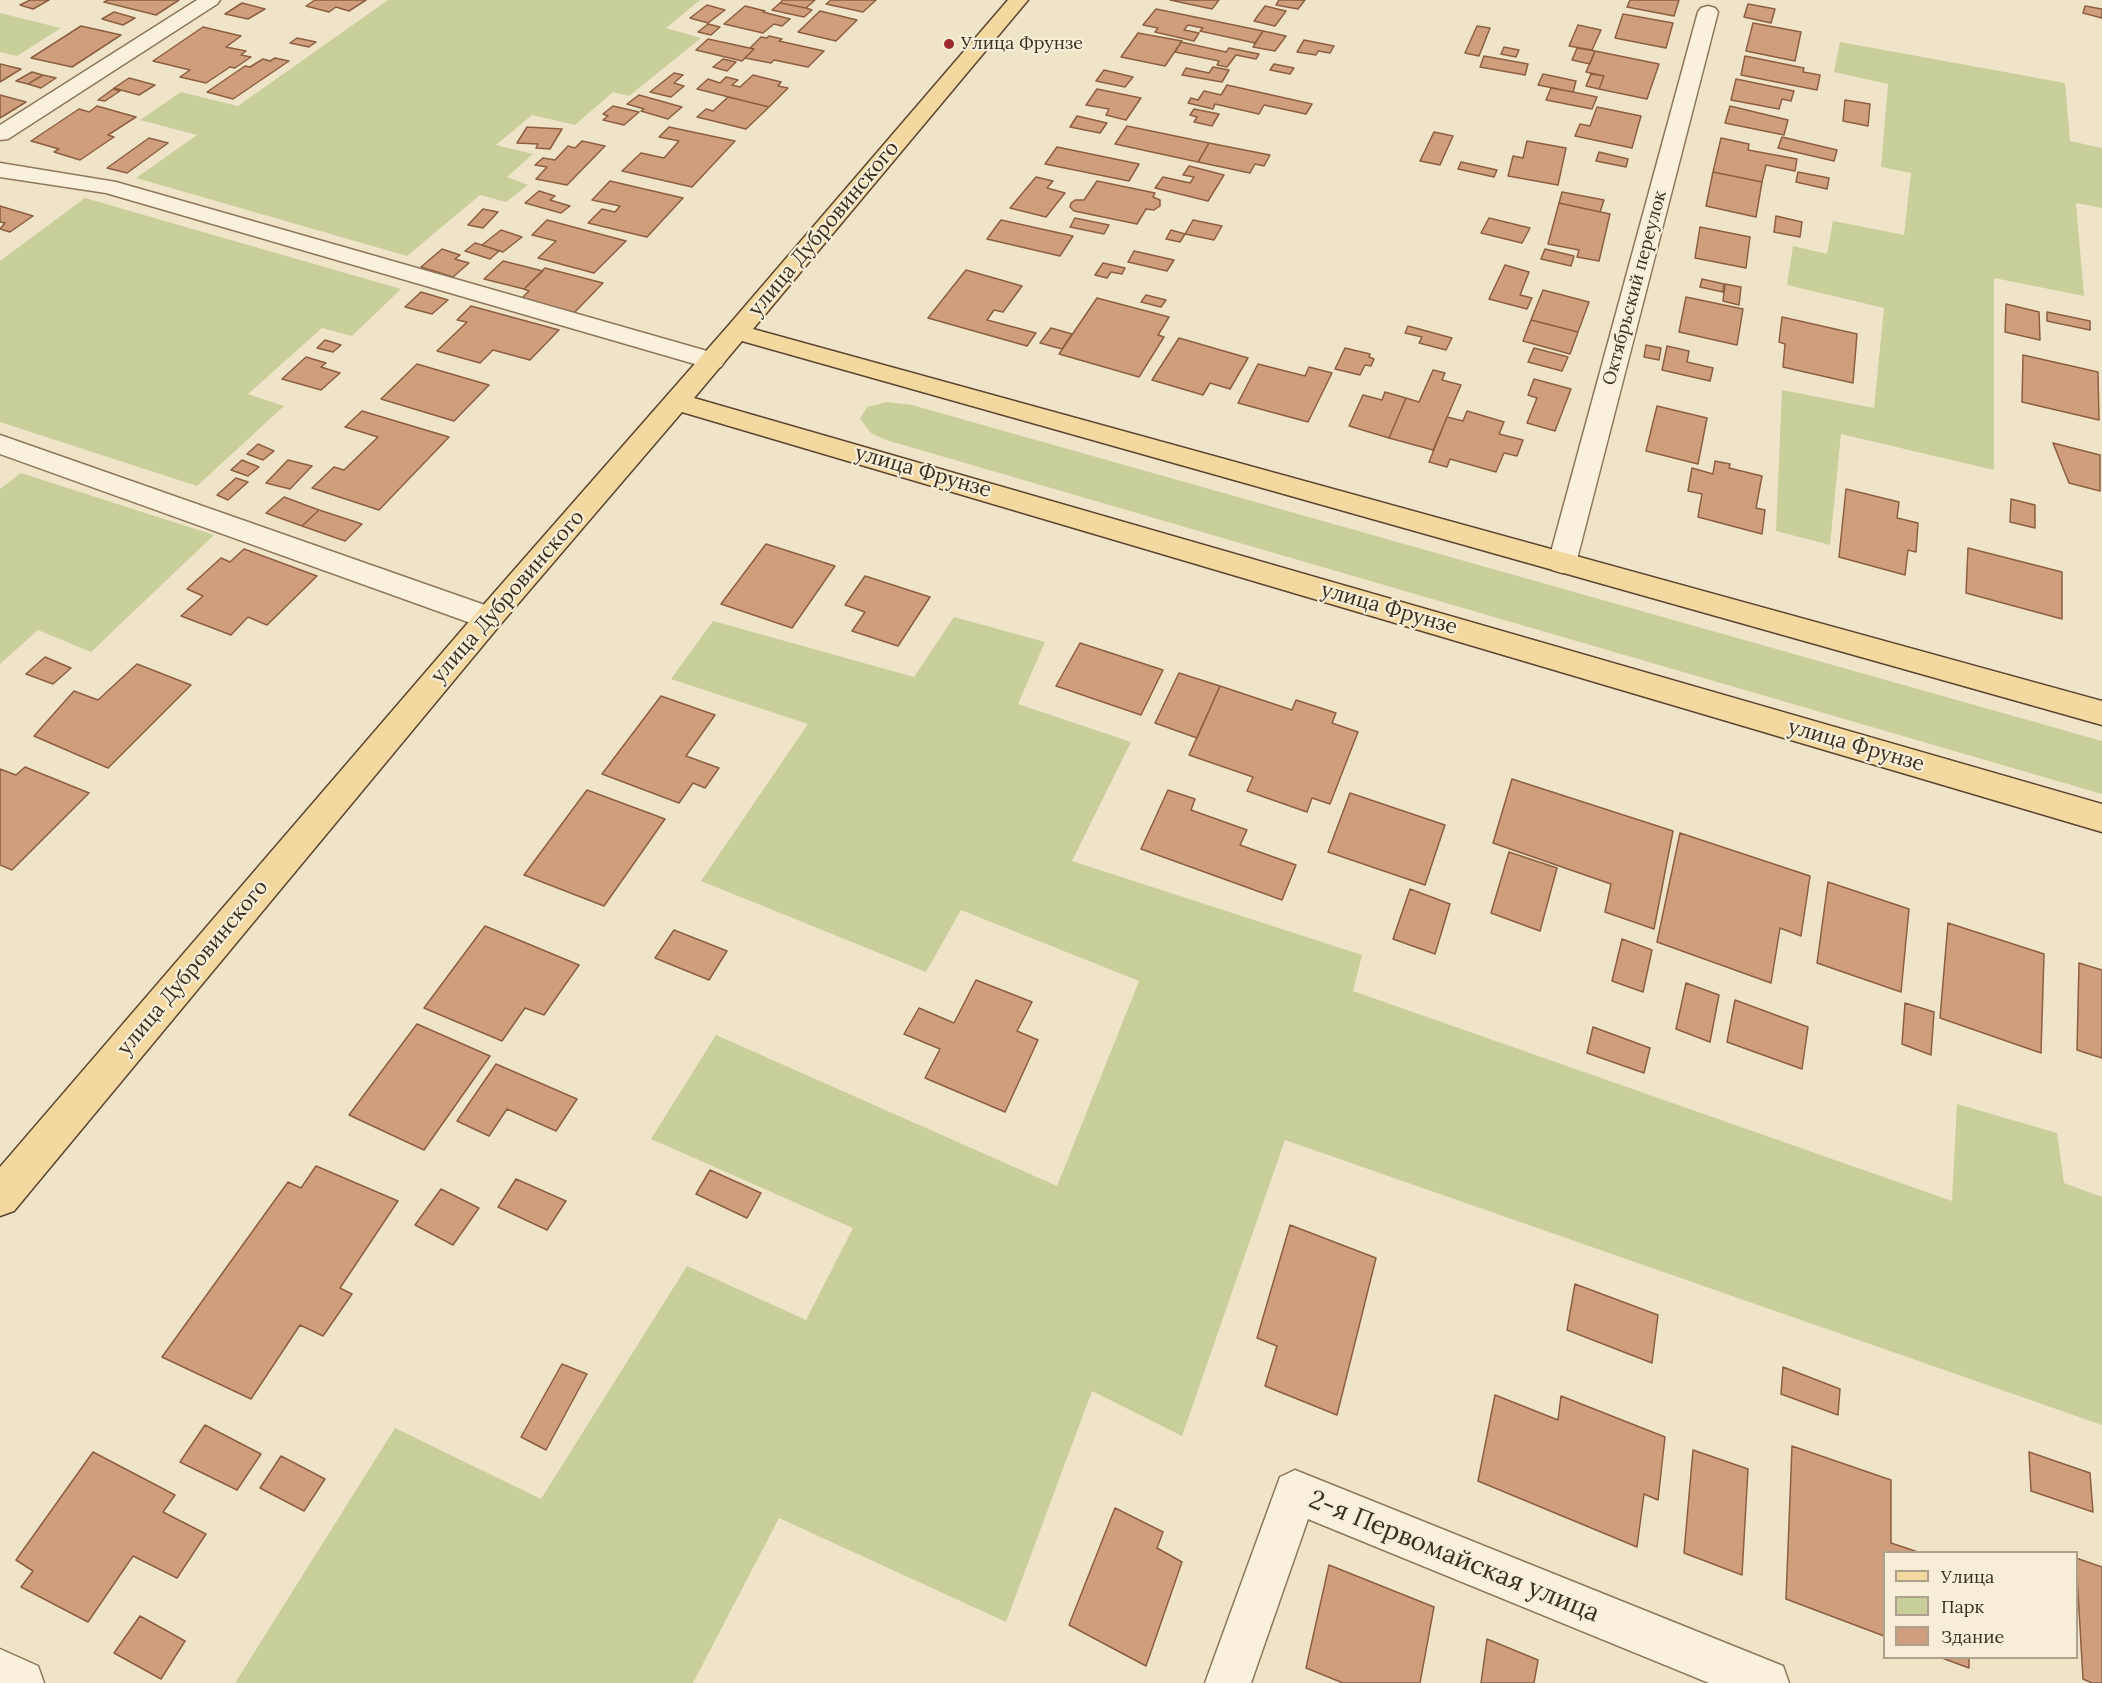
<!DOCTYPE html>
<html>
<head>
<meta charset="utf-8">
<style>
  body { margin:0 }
  #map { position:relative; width:2102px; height:1683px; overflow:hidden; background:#f0e4c8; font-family:Lora,serif }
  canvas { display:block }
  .legend { position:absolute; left:1883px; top:1551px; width:195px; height:108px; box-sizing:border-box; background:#f7eed8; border:2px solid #ada18e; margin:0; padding:8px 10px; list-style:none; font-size:18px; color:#3d2e20 }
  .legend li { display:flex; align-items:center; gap:12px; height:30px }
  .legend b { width:30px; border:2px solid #ada18e }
</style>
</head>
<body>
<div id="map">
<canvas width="2102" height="1683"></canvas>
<ul class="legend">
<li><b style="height:8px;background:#f3d9a0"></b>Улица</li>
<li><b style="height:16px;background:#c9cf9b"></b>Парк</li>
<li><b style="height:16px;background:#cf9f7d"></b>Здание</li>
</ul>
</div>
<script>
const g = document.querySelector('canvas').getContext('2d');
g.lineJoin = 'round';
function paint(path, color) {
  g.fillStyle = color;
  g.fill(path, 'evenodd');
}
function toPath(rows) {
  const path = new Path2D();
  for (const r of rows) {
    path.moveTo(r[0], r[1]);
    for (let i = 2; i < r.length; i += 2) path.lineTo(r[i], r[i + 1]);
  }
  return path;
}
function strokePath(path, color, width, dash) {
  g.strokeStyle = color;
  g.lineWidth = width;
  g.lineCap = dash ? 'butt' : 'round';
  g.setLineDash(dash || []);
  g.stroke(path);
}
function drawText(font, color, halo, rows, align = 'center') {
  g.font = font + ' Lora,serif';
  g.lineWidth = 4.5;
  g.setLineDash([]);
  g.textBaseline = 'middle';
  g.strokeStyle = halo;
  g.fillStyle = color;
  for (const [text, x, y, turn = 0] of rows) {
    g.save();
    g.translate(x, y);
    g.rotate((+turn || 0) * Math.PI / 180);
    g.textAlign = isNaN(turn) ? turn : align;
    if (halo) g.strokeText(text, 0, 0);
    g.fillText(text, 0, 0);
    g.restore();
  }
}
const green = toPath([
  [388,0,700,0,666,28,701,38,629,96,613,92,575,125,532,115,496,145,533,154,507,177,528,185,506,202,480,195,407,256,136,178,197,135,140,120,181,92,238,106],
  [0,13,61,28,17,56,0,52],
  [1840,42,2065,83,2070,141,2102,148,2102,208,2076,203,2084,296,1994,278,1994,470,1841,434,1830,545,1776,531,1782,390,1874,408,1884,308,1787,285,1793,246,1827,254,1833,221,1904,235,1911,173,1881,167,1888,84,1834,72],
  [85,198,401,289,352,336,322,328,248,394,284,406,197,486,0,422,0,261],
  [887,402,912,405,2102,741,2102,794,886,440,871,433,860,419,867,407],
  [21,473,214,535,91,652,38,630,0,664,0,489],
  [954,617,1045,642,1018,704,1131,742,1072,861,1362,955,1353,991,1952,1201,1957,1104,2057,1133,2064,1183,2102,1197,2102,1425,1285,1140,1182,1436,1092,1391,1006,1622,779,1518,693,1683,235,1683,395,1428,541,1499,687,1266,806,1320,853,1228,651,1139,716,1035,1057,1186,1139,981,961,910,926,972,701,881,808,724,671,679,713,621,914,677]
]);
const building = toPath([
  [30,0,49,0,33,9,20,5,30,0],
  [108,0,179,0,156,15,104,2,108,0],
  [315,0,366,0,349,11,336,7,329,12,306,6,315,0],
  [783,0,815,0,806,8,780,3,783,0],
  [831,0,876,0,863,12,826,4,831,0],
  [1170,0,1219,0,1212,9,1170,0],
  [1279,0,1305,0,1298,9,1276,5,1279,0],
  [1630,0,1679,0,1674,16,1627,7,1630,0],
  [242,3,265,9,248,19,225,14,242,3],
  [780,3,806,8,812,10,804,17,772,10,780,3],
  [1748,4,1775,9,1771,23,1744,17,1748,4],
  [707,5,725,10,708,23,690,18,707,5],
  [745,6,765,11,763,12,790,19,782,26,774,24,763,33,724,24,745,6],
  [1265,6,1286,11,1275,26,1254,21,1265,6],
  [2085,6,2102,9,2102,18,2083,13,2085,6],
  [1156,9,1263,31,1255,43,1200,31,1203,28,1188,25,1184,30,1199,33,1194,41,1155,32,1158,28,1143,25,1156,9],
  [820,11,857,20,836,41,798,32,820,11],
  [114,12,135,18,123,25,102,19,114,12],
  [1623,14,1673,23,1666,48,1615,38,1623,14],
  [1753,23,1801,32,1795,61,1746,51,1753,23],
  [708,24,720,27,711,35,698,32,708,24],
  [1578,25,1601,30,1592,50,1569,46,1578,25],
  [81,26,121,35,72,67,31,58,81,26],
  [1477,26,1490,28,1479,56,1465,53,1477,26],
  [203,27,241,36,226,47,246,51,241,55,251,57,235,68,230,67,206,83,180,77,190,70,153,61,203,27],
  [1263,31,1286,36,1275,51,1253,47,1263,31],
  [1138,33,1182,41,1165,66,1121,57,1138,33],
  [769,36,782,39,779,41,824,51,808,67,774,60,771,63,745,58,754,49,750,48,761,37,767,38,769,36],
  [297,38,316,42,309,47,290,43,297,38],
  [708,39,754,49,742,61,696,50,708,39],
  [1304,40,1334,46,1330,53,1318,51,1316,55,1297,52,1304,40],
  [1181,42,1226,52,1229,48,1259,54,1256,59,1236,55,1227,67,1217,65,1219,61,1175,52,1181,42],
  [1504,47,1519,50,1516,57,1501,54,1504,47],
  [1577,48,1595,51,1590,64,1572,60,1577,48],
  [1595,51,1659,64,1647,99,1599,89,1604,76,1586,72,1595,51],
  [1484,56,1528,64,1525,75,1480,67,1484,56],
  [1745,56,1804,68,1803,72,1820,75,1817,90,1741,75,1745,56],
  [275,58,289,61,233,99,207,92,245,66,250,67,263,59,270,61,275,58],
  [723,59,736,62,727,71,713,67,723,59],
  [0,64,21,69,0,82,0,64],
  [1274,64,1294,68,1290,74,1270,70,1274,64],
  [1213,67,1229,70,1222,82,1182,75,1186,68,1209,73,1213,67],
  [1104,70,1133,77,1125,87,1096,81,1104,70],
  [32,72,43,75,28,84,16,81,32,72],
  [674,73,683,75,674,83,684,86,671,97,650,92,674,73],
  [1543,74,1576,81,1573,92,1538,85,1543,74],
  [1591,74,1604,76,1599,89,1586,86,1591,74],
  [43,75,56,78,41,88,28,84,43,75],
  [753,75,781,82,778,86,788,88,769,107,697,89,708,79,720,83,726,77,738,80,732,85,740,87,753,75],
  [129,78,155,85,139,95,114,88,129,78],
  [1736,79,1794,91,1791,101,1782,99,1779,109,1731,100,1736,79],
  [1227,85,1312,104,1306,114,1264,105,1259,114,1215,104,1213,109,1188,103,1191,98,1198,100,1204,91,1221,95,1227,85],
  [1551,88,1573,92,1597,97,1592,109,1546,100,1551,88],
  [113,89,120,91,105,101,98,100,113,89],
  [1097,89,1141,98,1126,120,1106,115,1109,109,1086,105,1097,89],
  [0,95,26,102,0,118,0,95],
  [639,95,682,107,668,119,641,111,644,109,627,104,639,95],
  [728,97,769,107,746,129,697,117,706,109,713,111,728,97],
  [1845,100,1870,104,1868,126,1843,121,1845,100],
  [97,106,136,117,108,135,114,137,80,160,54,152,59,149,31,141,79,109,89,112,97,106],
  [613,106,639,112,624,125,603,120,608,116,603,114,613,106],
  [1730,106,1788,120,1784,135,1725,123,1730,106],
  [1597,107,1641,116,1632,148,1575,136,1580,124,1590,126,1597,107],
  [1194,109,1219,114,1212,126,1194,122,1197,117,1190,115,1194,109],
  [1077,116,1107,123,1100,133,1070,127,1077,116],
  [1127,126,1209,143,1198,162,1115,144,1127,126],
  [527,127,562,129,550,149,536,148,538,144,517,143,527,127],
  [669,127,735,141,692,187,622,171,641,153,664,158,679,141,659,137,669,127],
  [1434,132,1453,136,1440,165,1420,161,1434,132],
  [1782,137,1837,150,1834,161,1778,148,1782,137],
  [149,138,168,143,127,173,107,168,149,138],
  [1721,138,1749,144,1748,150,1797,159,1795,171,1766,165,1762,182,1713,172,1721,138],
  [582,141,605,146,567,185,536,179,547,167,535,165,543,158,555,160,568,146,575,148,582,141],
  [1527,141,1566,148,1558,185,1508,176,1513,156,1523,158,1527,141],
  [1209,143,1270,155,1264,166,1255,164,1250,173,1198,162,1209,143],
  [1057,147,1139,164,1129,181,1045,164,1057,147],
  [1599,152,1628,159,1626,167,1596,161,1599,152],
  [1461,162,1497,170,1494,177,1458,169,1461,162],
  [1189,166,1224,175,1208,201,1155,188,1163,177,1190,183,1194,177,1183,175,1189,166],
  [1713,172,1762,182,1756,217,1706,206,1713,172],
  [1798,172,1829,178,1827,189,1796,182,1798,172],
  [1036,177,1053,181,1047,188,1065,193,1046,217,1010,208,1036,177],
  [610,181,683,198,647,237,588,223,602,209,615,212,620,206,592,200,610,181],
  [1097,181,1155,193,1153,197,1160,200,1160,206,1154,210,1146,209,1137,224,1074,211,1070,207,1071,203,1075,200,1084,200,1097,181],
  [539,191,555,196,550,200,570,206,561,213,525,203,539,191],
  [1562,192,1604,200,1600,212,1559,203,1562,192],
  [1559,203,1610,214,1599,261,1577,257,1579,250,1548,244,1559,203],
  [0,206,33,216,10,232,0,229,5,223,0,222,0,206],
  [483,209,498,212,483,228,468,225,483,209],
  [1776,216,1802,222,1800,237,1774,232,1776,216],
  [1075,218,1109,225,1104,234,1070,227,1075,218],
  [1489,218,1530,228,1522,243,1481,233,1489,218],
  [547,220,626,241,594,273,538,258,556,241,532,235,547,220],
  [1001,220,1073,236,1060,256,987,239,1001,220],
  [1193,220,1222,226,1214,240,1185,234,1193,220],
  [1700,227,1750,237,1746,268,1695,258,1700,227],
  [501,230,522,237,503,252,482,245,501,230],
  [1171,230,1185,234,1180,242,1166,239,1171,230],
  [475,243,482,245,499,251,490,259,465,251,475,243],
  [442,249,460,255,455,259,469,263,453,277,421,267,442,249],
  [1545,249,1574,256,1571,266,1541,259,1545,249],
  [1134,251,1174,260,1167,271,1128,262,1134,251],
  [503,261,543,271,524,289,484,279,503,261],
  [1103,263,1125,268,1122,274,1111,272,1107,278,1095,275,1103,263],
  [1505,265,1529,272,1520,295,1532,298,1527,309,1489,299,1505,265],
  [545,268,603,283,573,314,520,300,529,291,524,289,545,268],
  [966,270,1022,286,1003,312,994,310,987,320,1036,333,1027,346,928,318,966,270],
  [1702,279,1724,284,1723,292,1700,287,1702,279],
  [1725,284,1741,287,1739,305,1723,301,1725,284],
  [1543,290,1589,302,1578,332,1531,320,1543,290],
  [421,292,448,300,432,314,405,307,421,292],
  [1146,295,1166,300,1161,307,1141,302,1146,295],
  [1686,297,1743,309,1737,345,1679,332,1686,297],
  [1097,298,1169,317,1158,335,1164,337,1139,377,1059,354,1097,298],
  [2006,304,2039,312,2040,340,2005,332,2006,304],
  [471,306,559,330,530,360,493,350,480,363,437,351,467,322,457,320,471,306],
  [2047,312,2090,321,2090,330,2047,321,2047,312],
  [1782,317,1857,334,1853,383,1783,367,1785,344,1779,342,1782,317],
  [1531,320,1578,332,1570,354,1523,341,1531,320],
  [1408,326,1452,338,1446,350,1419,343,1422,337,1405,333,1408,326],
  [1051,328,1072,334,1062,349,1040,343,1051,328],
  [1179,338,1248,358,1230,389,1210,383,1203,395,1152,380,1179,338],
  [325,340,341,345,333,352,317,348,325,340],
  [1646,345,1661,348,1659,360,1644,357,1646,345],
  [1667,346,1689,351,1687,362,1713,368,1710,381,1662,370,1667,346],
  [1345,348,1370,354,1369,357,1374,359,1371,366,1365,365,1360,375,1335,369,1345,348],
  [1534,348,1568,357,1562,371,1528,362,1534,348],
  [2023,355,2098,372,2099,420,2022,402,2023,355],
  [306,357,326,363,321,367,340,373,321,390,282,379,306,357],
  [417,364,489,385,454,421,381,399,417,364],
  [1258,364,1305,376,1309,367,1332,373,1308,422,1238,403,1258,364],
  [1433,370,1445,373,1442,380,1461,385,1433,450,1389,438,1406,398,1419,402,1433,370],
  [1534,379,1571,389,1555,431,1527,423,1537,398,1528,395,1534,379],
  [1385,392,1406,398,1389,438,1349,426,1363,395,1382,400,1385,392],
  [1657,406,1707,418,1698,464,1646,451,1657,406],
  [362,411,449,437,379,510,312,488,334,467,344,470,378,437,345,427,362,411],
  [1467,411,1504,422,1499,434,1523,440,1517,456,1504,453,1496,472,1450,459,1447,467,1429,462,1447,417,1463,421,1467,411],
  [2053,443,2100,455,2100,491,2069,483,2053,443],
  [258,444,274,451,263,460,247,454,258,444],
  [242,460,259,467,248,476,231,470,242,460],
  [288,460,312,466,290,489,266,483,288,460],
  [1715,461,1730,464,1729,468,1762,476,1756,508,1765,510,1762,534,1698,517,1702,494,1688,491,1692,468,1713,474,1715,461],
  [236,478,248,482,228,500,217,495,236,478],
  [1846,489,1899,502,1897,518,1918,523,1916,552,1908,550,1905,575,1839,557,1846,489],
  [284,497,319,510,302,526,266,513,284,497],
  [2011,499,2035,505,2035,528,2010,522,2011,499],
  [319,510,362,524,345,541,302,526,319,510],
  [766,544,835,566,792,628,721,604,766,544],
  [1968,548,2062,572,2062,619,1966,593,1968,548],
  [244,549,317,576,267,625,248,617,231,635,181,616,203,596,187,589,221,558,230,562,244,549],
  [865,576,930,597,898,646,852,631,865,612,845,605,865,576],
  [1080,643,1163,670,1141,715,1056,686,1080,643],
  [45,657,71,668,53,684,26,674,45,657],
  [137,664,191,685,108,768,34,736,74,691,98,700,137,664],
  [1179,673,1220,686,1197,738,1155,723,1179,673],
  [1220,686,1292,710,1296,700,1336,713,1332,723,1358,732,1330,804,1312,798,1307,812,1247,791,1253,777,1189,755,1220,686],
  [661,696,715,715,686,756,719,768,705,788,693,783,679,803,602,774,661,696],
  [25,767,89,793,12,870,0,865,0,769,16,775,25,767],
  [1512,779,1673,831,1654,929,1605,912,1611,884,1493,843,1512,779],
  [587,790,665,819,604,906,524,875,587,790],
  [1168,790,1195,799,1191,810,1247,830,1240,845,1296,865,1282,900,1141,849,1168,790],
  [1350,793,1445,825,1425,885,1328,852,1350,793],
  [1680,833,1810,876,1801,936,1780,928,1771,983,1657,942,1680,833],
  [1509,852,1557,868,1540,931,1491,913,1509,852],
  [1828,882,1909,909,1901,992,1817,963,1828,882],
  [1410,889,1450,904,1435,954,1393,939,1410,889],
  [1948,923,2044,954,2041,1053,1940,1018,1948,923],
  [485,926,579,965,544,1015,525,1008,502,1041,424,1008,485,926],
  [674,930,727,951,709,980,655,958,674,930],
  [1622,939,1652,950,1643,992,1612,981,1622,939],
  [2079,963,2102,970,2102,1058,2077,1050,2079,963],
  [976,980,1032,1002,1017,1031,1038,1040,1005,1112,925,1078,940,1049,904,1034,919,1008,954,1023,976,980],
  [1686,983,1719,995,1710,1042,1676,1029,1686,983],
  [1735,1000,1808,1027,1802,1069,1727,1042,1735,1000],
  [1905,1003,1934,1012,1931,1055,1902,1044,1905,1003],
  [417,1024,490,1056,424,1150,349,1115,417,1024],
  [1593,1027,1650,1048,1644,1073,1587,1053,1593,1027],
  [496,1064,577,1099,556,1131,507,1109,489,1136,457,1121,496,1064],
  [316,1166,398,1201,340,1288,352,1294,323,1336,300,1325,251,1399,162,1357,288,1182,301,1188,316,1166],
  [710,1170,761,1193,747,1218,696,1194,710,1170],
  [516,1179,566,1201,547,1230,498,1207,516,1179],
  [441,1189,479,1208,453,1245,415,1225,441,1189],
  [1290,1225,1376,1258,1337,1415,1265,1386,1277,1346,1257,1338,1290,1225],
  [1575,1284,1658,1315,1652,1363,1567,1330,1575,1284],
  [562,1364,587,1374,546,1450,521,1437,562,1364],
  [1783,1367,1840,1389,1838,1415,1781,1394,1783,1367],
  [1495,1395,1558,1420,1561,1396,1665,1437,1658,1500,1644,1494,1637,1547,1478,1481,1495,1395],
  [205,1425,261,1454,237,1490,180,1462,205,1425],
  [1792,1446,1891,1480,1891,1543,1918,1552,1884,1552,1884,1636,1786,1599,1792,1446],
  [1693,1450,1748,1469,1742,1575,1684,1553,1693,1450],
  [93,1452,175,1495,163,1512,206,1534,177,1578,133,1556,88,1622,21,1587,33,1571,16,1560,93,1452],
  [2029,1452,2090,1473,2093,1512,2031,1491,2029,1452],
  [281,1456,325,1479,304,1511,260,1488,281,1456],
  [1115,1508,1163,1532,1157,1548,1182,1562,1146,1666,1069,1625,1115,1508],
  [2076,1558,2102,1567,2102,1683,2092,1683,2083,1679,2076,1558],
  [1329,1565,1434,1607,1420,1683,1343,1683,1306,1668,1329,1565],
  [140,1616,185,1641,161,1679,114,1653,140,1616],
  [1487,1639,1538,1660,1534,1683,1481,1683,1487,1639],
  [1942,1658,1969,1658,1969,1668,1942,1658]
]);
const minor = toPath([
  [197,0,220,0,217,4,8,139,0,140,0,125,197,0],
  [1708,6,1715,8,1718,12,1576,563,1572,570,1562,573,1552,570,1548,563,1698,12,1701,8,1708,6],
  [0,163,116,182,721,355,725,361,721,367,712,369,106,193,0,177,0,163],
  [0,435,499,610,504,618,499,626,489,629,479,626,0,454,0,435],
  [1295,1470,1783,1666,1789,1683,1709,1683,1308,1519,1251,1683,1205,1683,1280,1477,1295,1470],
  [0,1649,38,1666,44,1683,0,1683,0,1649]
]);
const major = toPath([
  [1008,0,1028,0,753,329,2102,701,2102,725,742,341,694,398,2102,804,2102,832,682,412,499,626,14,1211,0,1216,0,1167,479,610,728,326,1008,0]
]);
const markers = [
  [949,44,6,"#9e2a2b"]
];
const farPoinames = [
  ["Улица Фрунзе",961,44]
];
const farStreetnames = [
  ["Октябрьский переулок",1635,288,-75]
];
const streetNames = [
  ["улица Дубровинского",824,229,-50],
  ["улица Фрунзе",923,472,16],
  ["улица Дубровинского",508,597,-49],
  ["улица Фрунзе",1389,609,16],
  ["улица Фрунзе",1856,746,16],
  ["улица Дубровинского",193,968,-50]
];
const nearStreetnames = [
  ["2-я Первомайская улица",1454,1557,22]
];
paint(green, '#c9cf9b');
paint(building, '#cf9f7d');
strokePath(building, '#8d5f41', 1.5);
strokePath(minor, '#8d765c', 3);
strokePath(major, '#5b4430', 3);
paint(minor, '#faf1dc');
paint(major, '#f3d9a0');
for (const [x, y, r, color] of markers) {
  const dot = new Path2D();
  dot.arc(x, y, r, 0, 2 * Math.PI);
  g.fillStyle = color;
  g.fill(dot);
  strokePath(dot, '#f7eed8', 2);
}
drawText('18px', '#3d2e20', '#f7eed8', farPoinames, 'left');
drawText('18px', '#3d2e20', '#f7eed8', farStreetnames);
drawText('21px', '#3d2e20', '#f7eed8', streetNames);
drawText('26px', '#3d2e20', '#f7eed8', nearStreetnames);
</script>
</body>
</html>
